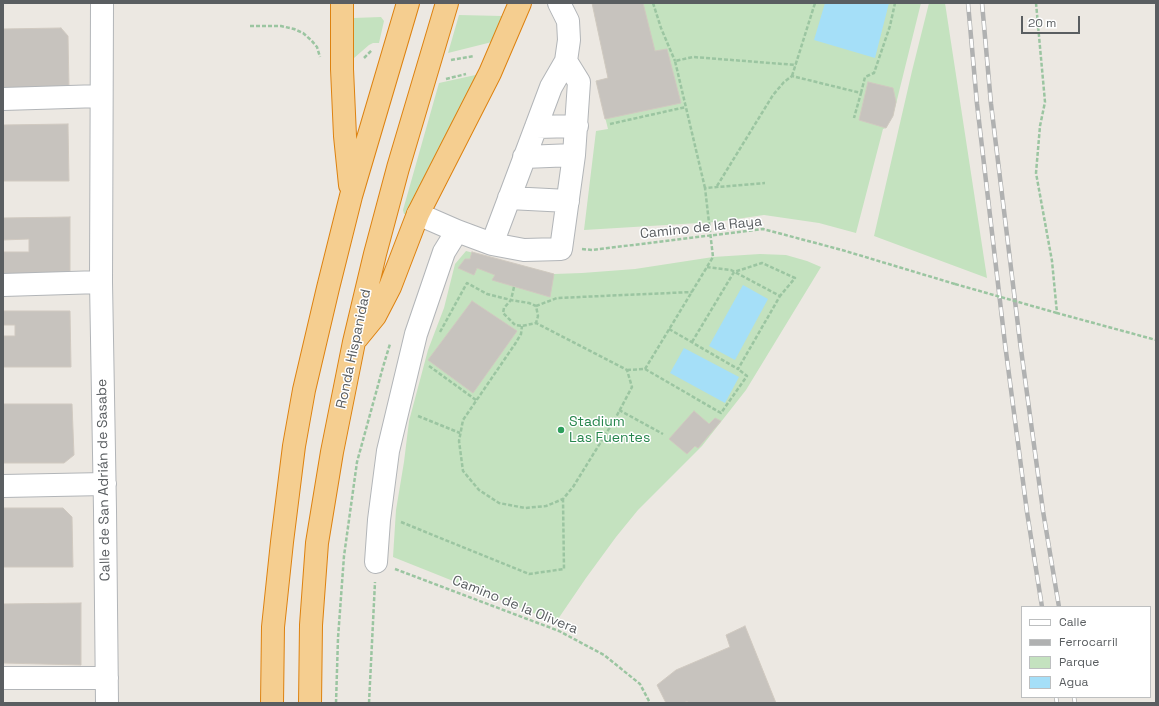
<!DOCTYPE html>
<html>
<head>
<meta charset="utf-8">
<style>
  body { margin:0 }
  #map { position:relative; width:1159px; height:706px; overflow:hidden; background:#ece8e2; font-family:"Space Grotesk",sans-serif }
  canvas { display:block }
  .frame { position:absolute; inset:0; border:4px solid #5a5e61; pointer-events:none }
  .legend { position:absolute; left:1021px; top:606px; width:130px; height:92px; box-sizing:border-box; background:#fff; border:1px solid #bdbfc0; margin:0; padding:5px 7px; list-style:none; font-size:12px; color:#5a5e61 }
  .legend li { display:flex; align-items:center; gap:8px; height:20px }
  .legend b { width:20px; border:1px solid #bdbfc0 }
  .scale { position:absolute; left:1021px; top:16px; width:59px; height:18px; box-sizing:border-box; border:2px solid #5a5e61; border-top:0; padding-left:5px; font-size:12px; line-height:14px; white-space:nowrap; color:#5a5e61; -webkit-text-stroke:3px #fff; paint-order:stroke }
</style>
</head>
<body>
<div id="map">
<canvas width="1159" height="706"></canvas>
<div class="frame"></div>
<ul class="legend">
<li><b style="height:5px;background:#fff"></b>Calle</li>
<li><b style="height:5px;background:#b0b1b1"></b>Ferrocarril</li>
<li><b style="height:11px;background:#c4e2bf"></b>Parque</li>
<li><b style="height:11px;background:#a5dff8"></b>Agua</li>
</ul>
<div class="scale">20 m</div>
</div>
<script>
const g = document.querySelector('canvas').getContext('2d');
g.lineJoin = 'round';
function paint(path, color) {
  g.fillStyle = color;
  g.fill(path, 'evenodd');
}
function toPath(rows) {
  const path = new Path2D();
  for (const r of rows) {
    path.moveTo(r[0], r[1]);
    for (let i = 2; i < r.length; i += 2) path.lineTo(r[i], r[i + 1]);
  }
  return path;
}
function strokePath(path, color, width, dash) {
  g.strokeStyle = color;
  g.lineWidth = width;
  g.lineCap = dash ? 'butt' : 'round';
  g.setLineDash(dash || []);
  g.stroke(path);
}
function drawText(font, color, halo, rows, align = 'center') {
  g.font = font + ' "Space Grotesk",sans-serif';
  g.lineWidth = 3;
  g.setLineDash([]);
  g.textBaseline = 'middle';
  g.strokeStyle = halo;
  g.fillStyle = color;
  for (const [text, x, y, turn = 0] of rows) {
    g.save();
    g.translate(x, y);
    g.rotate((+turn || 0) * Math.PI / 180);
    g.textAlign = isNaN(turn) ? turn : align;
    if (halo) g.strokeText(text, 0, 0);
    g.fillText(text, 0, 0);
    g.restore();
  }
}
const green = toPath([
  [592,3,921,3,893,116,886,128,883,129,856,233,819,223,764,215,716,222,584,230,596,131,608,129,596,81,608,78],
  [929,3,945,3,987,278,874,236,912,71],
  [459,15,502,16,505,17,496,41,448,53],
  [381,17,384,21,379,43,373,43,369,45,354,58,353,18],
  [480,74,406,214,404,214,403,210,439,83],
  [466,251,554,274,582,273,635,269,713,257,760,254,786,255,807,261,821,267,746,390,702,446,638,510,616,537,586,578,556,622,393,557,396,510,404,462,409,421,428,350,444,308,455,264]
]);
const water = toPath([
  [825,3,889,3,875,58,814,40],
  [743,285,768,299,735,360,709,346],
  [684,348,739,377,725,403,670,373]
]);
const building = toPath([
  [592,3,643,3,655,51,667,49,681,103,605,119,596,81,608,78,592,3],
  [61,28,68,36,69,88,3,88,3,29,61,28],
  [868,82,893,88,896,102,893,116,886,128,859,120,868,82],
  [68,124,69,181,3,181,3,125,68,124],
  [70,217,70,274,3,275,3,252,29,252,29,239,3,240,3,218,70,217],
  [472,252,554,274,550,297,492,280,495,275,477,268,474,275,458,268,465,259,470,259,472,252],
  [472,301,517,331,473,393,428,360,472,301],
  [3,311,70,311,71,367,3,367,3,336,15,336,15,325,3,325,3,311],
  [3,404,72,404,74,455,64,463,3,463,3,404],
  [694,411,709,424,715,418,721,421,698,448,695,446,687,454,669,439,694,411],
  [3,508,63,508,72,517,73,567,3,567,3,508],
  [81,603,81,665,3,663,3,604,81,603],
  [745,626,776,703,688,703,687,701,684,703,666,703,657,685,676,670,730,647,726,635,745,626]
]);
const path = toPath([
  [653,3,661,28,675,61],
  [1036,3,1045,102,1040,126,1036,173,1052,261,1057,313,1156,340],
  [250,26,281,26,294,29,303,33,311,40,317,47,320,57],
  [364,58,372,50],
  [451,60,474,56],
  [792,76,815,3],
  [446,79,466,74],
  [861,93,865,77,874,73,890,26,895,3],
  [610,124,686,107],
  [717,186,773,95,784,82,792,76,861,93,854,118],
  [705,188,675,61,693,57,796,65],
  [582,249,592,250,763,229,842,250,955,284],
  [514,287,511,300,504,308,503,313,515,325,522,326,536,323,627,370,632,387,615,419,573,487,563,499,546,506,525,508,499,503,479,490,463,471,459,441,463,420,515,344,521,334,522,326],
  [536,306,557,298,692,292],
  [669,329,738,369,780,296,731,270,707,267],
  [440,332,467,283,487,294,511,300,529,303,536,306,538,316,536,323],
  [692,342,734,272,762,263,795,278,780,296],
  [429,366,476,400],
  [645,369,713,257,705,188,765,183],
  [627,370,645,369,721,413,747,376,738,369],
  [619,410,663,434],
  [418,416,460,433],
  [401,522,529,574,564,569,563,499],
  [395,569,559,631,604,655,640,684,650,703],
  [336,703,338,638,344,556,357,462,383,367,390,344],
  [369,703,375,582]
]);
const minor = toPath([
  [102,3,101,282,105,510,107,703],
  [3,99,101,96],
  [536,127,577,126],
  [524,157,574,155],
  [509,198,568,201],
  [418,214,457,231,492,244,524,250,561,249,574,155,579,82,566,61],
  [492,244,551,87,566,61,569,40,568,21,559,3],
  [3,285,101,282],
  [3,486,105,484],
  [376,562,379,520,388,451,416,334,444,252,457,231],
  [3,678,107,678]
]);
const highway = toPath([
  [342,3,342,69,345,136,350,185],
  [357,338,375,316,390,287,418,214,490,73,520,3],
  [272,703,273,627,282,542,294,446,304,390,328,288,351,196,408,3],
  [310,703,311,625,317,543,332,452,354,342,375,254,398,168,447,3]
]);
const rail = toPath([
  [968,3,977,104,1005,344,1027,512,1042,607],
  [982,3,991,104,1020,342,1043,511,1059,607],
  [1056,697,1057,703],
  [1074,697,1075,703]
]);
const pathBridge = toPath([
  [955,284,1057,313]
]);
const markers = [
  [561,430,4,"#2e9e5b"]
];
const streetNames = [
  ["Camino de la Raya",701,228,-6],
  ["Ronda Hispanidad",354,349,-78],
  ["Calle de San Adrián de Sasabe",104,480,-91],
  ["Camino de la Olivera",515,605,22]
];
const leisureNames = [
  ["Stadium",569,422],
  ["Las Fuentes",569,438]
];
paint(green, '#c4e2bf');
paint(water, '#a5dff8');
paint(building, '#c7c3be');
strokePath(building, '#d0c9c0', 1);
strokePath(minor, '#b2b5b8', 24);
strokePath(highway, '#dd8210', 24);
strokePath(path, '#9bc5a1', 2.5, [4, 2]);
strokePath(minor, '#fff', 22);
strokePath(highway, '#f5ce90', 22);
strokePath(rail, '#b0b1b1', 4.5);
strokePath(rail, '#fff', 3, [9]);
strokePath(pathBridge, '#9bc5a1', 2.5, [4, 2]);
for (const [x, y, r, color] of markers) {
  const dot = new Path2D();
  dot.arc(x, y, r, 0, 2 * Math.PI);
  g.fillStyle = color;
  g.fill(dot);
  strokePath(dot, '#fff', 1.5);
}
drawText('14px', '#5a5e61', '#fff', streetNames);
drawText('14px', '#27864d', '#fff', leisureNames, 'left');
</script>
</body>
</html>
